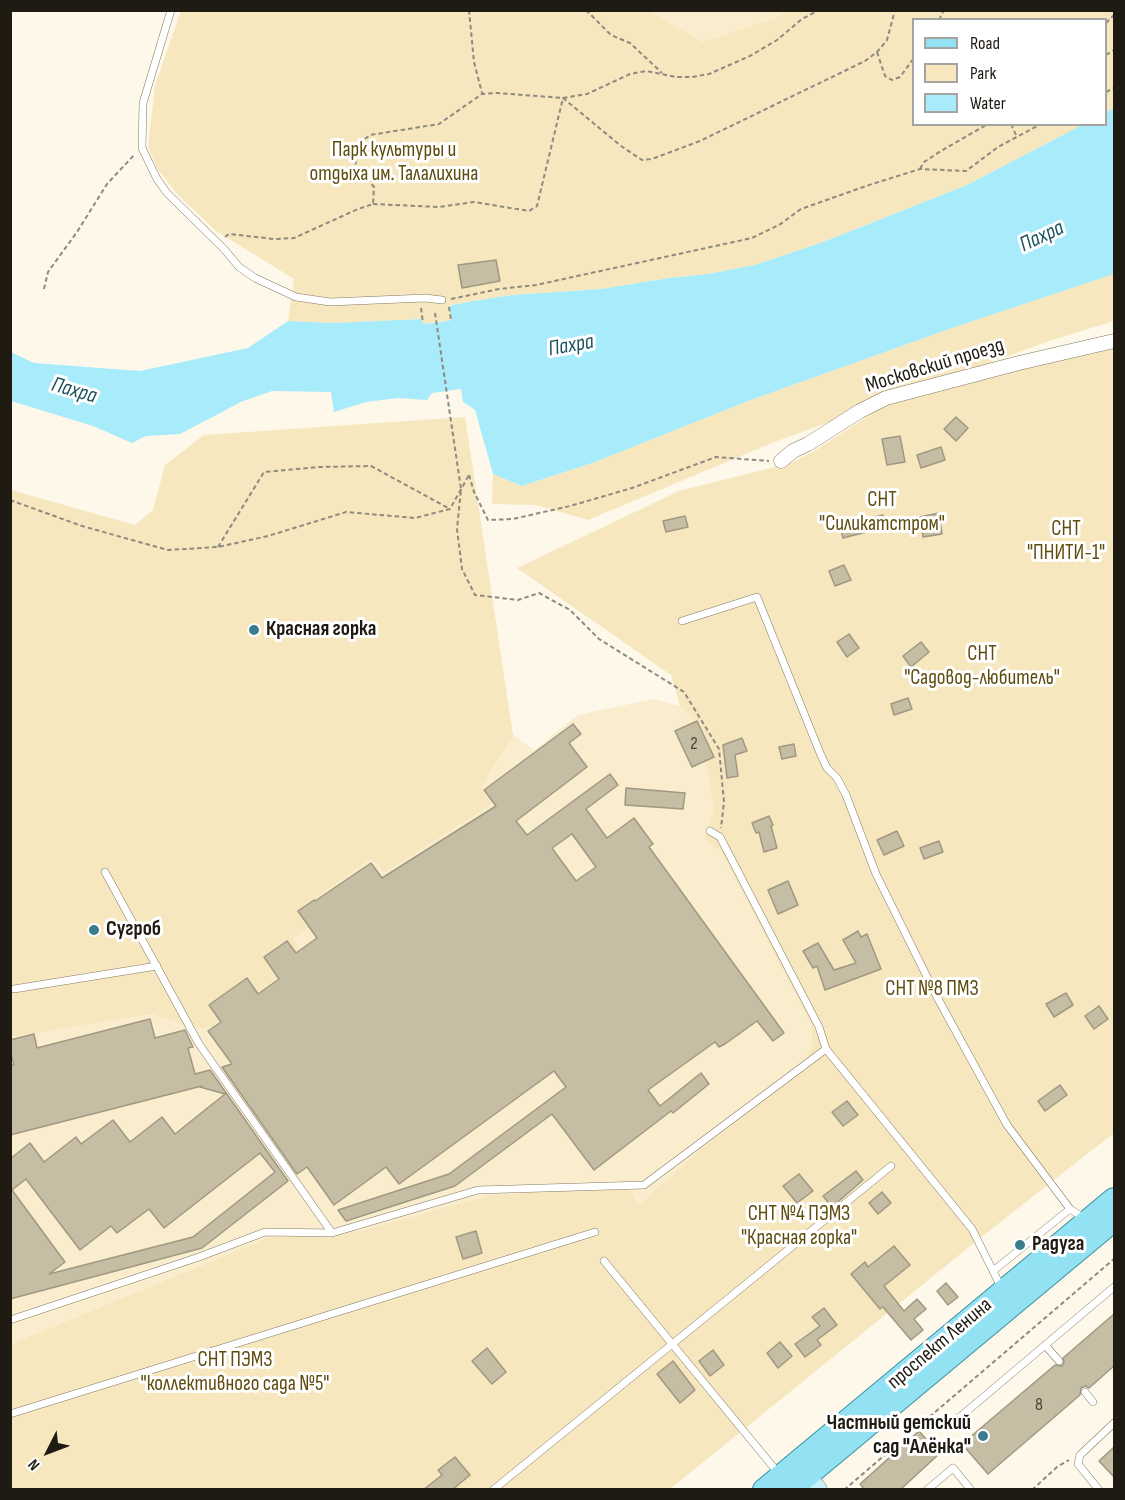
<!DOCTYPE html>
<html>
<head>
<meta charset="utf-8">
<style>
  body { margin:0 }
  #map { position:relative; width:1125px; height:1500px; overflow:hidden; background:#fef8ea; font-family:"Sofia Sans Condensed",sans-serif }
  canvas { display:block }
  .frame { position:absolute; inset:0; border:12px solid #1f1b13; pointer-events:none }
  .legend { position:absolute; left:912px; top:18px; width:195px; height:108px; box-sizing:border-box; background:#fff; border:2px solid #a5a4a1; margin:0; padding:8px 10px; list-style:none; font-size:18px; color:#1f1b13 }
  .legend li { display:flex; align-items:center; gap:12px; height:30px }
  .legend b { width:30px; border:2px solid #a5a4a1 }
  .north { position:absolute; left:18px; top:1422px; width:60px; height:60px; -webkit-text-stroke:4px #fff; paint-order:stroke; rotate:228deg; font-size:16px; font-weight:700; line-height:24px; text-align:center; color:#1f1b13 }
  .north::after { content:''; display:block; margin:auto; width:21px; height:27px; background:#1f1b13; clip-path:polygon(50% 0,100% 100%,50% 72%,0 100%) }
</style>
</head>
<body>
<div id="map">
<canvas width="1125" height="1500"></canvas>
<div class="frame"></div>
<ul class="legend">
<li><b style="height:8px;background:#92e2f3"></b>Road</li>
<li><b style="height:16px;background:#f7e7be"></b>Park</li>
<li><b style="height:16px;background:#a8ebfb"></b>Water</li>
</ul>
<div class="north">N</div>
</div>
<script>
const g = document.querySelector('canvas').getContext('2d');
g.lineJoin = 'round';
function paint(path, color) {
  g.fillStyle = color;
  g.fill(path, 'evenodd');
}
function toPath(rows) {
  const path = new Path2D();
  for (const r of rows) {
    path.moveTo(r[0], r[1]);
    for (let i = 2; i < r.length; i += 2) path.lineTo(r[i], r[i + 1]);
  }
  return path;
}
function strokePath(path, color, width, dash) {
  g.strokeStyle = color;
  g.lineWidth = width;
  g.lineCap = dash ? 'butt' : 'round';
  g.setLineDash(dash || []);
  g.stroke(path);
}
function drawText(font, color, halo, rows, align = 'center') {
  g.font = font + ' "Sofia Sans Condensed",sans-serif';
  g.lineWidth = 6;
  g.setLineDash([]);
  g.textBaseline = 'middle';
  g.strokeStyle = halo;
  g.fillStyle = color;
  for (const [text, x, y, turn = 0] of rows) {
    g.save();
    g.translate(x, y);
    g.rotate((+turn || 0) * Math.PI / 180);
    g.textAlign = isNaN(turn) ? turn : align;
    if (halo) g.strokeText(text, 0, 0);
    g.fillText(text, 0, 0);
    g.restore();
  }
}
const built = toPath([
  [649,11,788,11,774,18,703,42],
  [654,699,680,706,699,724,714,807,704,839,721,852,811,1025,812,1044,804,1063,725,1128,638,1207,487,1196,360,1231,270,1237,11,1344,11,1037,154,1014,184,1025,325,915,315,899,371,859,385,873,492,804,481,788,513,735,534,750,578,715]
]);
const green = toPath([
  [181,11,649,11,703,42,774,18,788,11,1114,11,1114,108,1106,112,1106,20,914,20,914,124,1082,125,967,185,823,242,755,265,708,274,669,278,601,289,512,295,473,301,450,306,452,320,423,324,422,319,333,323,288,321,294,279,216,231,178,195,157,168,148,147,155,85],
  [1114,274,1114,321,1049,341,772,443,588,520,536,505,492,504,493,474,522,486,595,462,748,401,952,328],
  [1114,346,1114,1133,984,1235,670,1489,11,1490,11,1344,270,1237,360,1231,487,1196,627,1185,638,1206,725,1128,804,1063,812,1044,811,1025,721,852,704,839,714,807,699,724,680,706,671,675,517,568,679,491,791,463,814,451,887,404,1031,363],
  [465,417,513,735,481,788,492,804,385,873,371,859,315,899,326,915,293,939,305,958,208,1029,184,1025,153,1014,11,1037,11,490,135,525,153,510,165,465,204,435]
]);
const water = toPath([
  [1114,108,1114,274,952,328,748,401,595,462,522,486,493,474,475,410,463,402,461,389,432,393,427,400,398,398,366,402,334,412,331,392,272,391,241,402,180,434,146,436,132,443,93,426,11,401,11,352,34,363,140,371,248,348,288,321,333,323,422,319,423,324,441,322,452,320,449,306,473,301,512,295,601,289,669,278,708,274,755,265,823,242,967,185,1082,125,1106,124,1106,112]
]);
const building = toPath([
  [496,260,500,281,462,288,458,265,496,260],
  [956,417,968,428,956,441,944,429,956,417],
  [900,436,905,462,887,465,882,439,900,436],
  [941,447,945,460,921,468,917,455,941,447],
  [939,513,942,534,923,537,920,517,939,513],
  [883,515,886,527,843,538,840,526,883,515],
  [685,516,688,527,666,532,663,521,685,516],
  [844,565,851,580,835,586,829,571,844,565],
  [849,634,859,648,847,657,837,642,849,634],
  [921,642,929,652,911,667,903,656,921,642],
  [908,698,912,709,894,715,891,704,908,698],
  [697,721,714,757,692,767,675,731,697,721],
  [573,724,581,734,569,743,587,767,516,821,527,835,610,774,618,785,586,809,607,838,634,818,653,844,649,847,784,1033,773,1041,757,1021,725,1044,719,1047,715,1042,648,1090,660,1106,701,1073,709,1084,673,1113,671,1111,594,1170,552,1114,455,1186,346,1221,338,1210,449,1174,566,1087,554,1071,399,1184,386,1167,334,1205,307,1167,297,1174,222,1067,232,1064,208,1031,221,1022,209,1005,247,978,258,994,279,979,264,957,287,941,296,953,317,938,298,911,314,900,315,901,371,863,382,878,496,806,484,790,573,724],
  [572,834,596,867,576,881,552,848,572,834],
  [742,738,747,751,735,755,738,776,727,778,723,745,742,738],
  [794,744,796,756,782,759,779,747,794,744],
  [626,788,685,793,683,809,625,805,626,788],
  [769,816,773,825,771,826,777,848,764,852,759,832,756,833,752,823,769,816],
  [897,831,904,846,884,855,877,840,897,831],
  [939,841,943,852,924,859,920,848,939,841],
  [788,881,798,905,778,914,768,890,788,881],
  [858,931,861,937,867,934,881,969,825,990,817,966,813,968,803,951,818,943,834,970,856,963,843,940,858,931],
  [1066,993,1073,1005,1054,1017,1046,1004,1066,993],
  [1099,1006,1108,1019,1094,1029,1085,1016,1099,1006],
  [150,1019,155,1038,185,1030,193,1047,188,1048,195,1074,210,1070,288,1181,202,1248,10,1299,10,1159,30,1143,44,1162,76,1137,81,1144,113,1120,130,1142,162,1117,175,1134,225,1094,200,1087,202,1086,10,1135,10,1065,14,1065,10,1051,10,1040,34,1034,37,1048,150,1019],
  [260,1153,275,1172,193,1237,49,1274,65,1262,12,1190,26,1179,80,1250,111,1226,117,1233,149,1209,164,1228,260,1153],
  [1060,1085,1067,1095,1045,1111,1038,1101,1060,1085],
  [847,1101,858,1115,843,1126,832,1112,847,1101],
  [856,1171,863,1180,832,1207,823,1196,856,1171],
  [799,1174,813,1191,797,1203,783,1186,799,1174],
  [882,1192,891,1203,878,1214,869,1203,882,1192],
  [476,1231,482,1253,463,1259,456,1237,476,1231],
  [894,1246,910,1265,884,1286,904,1311,917,1299,926,1309,914,1319,923,1330,911,1340,883,1307,880,1309,851,1274,865,1262,868,1267,894,1246],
  [946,1283,958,1297,948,1305,937,1291,946,1283],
  [824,1308,837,1325,817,1340,821,1345,805,1357,795,1344,820,1326,812,1317,824,1308],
  [1114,1314,1114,1366,1089,1388,1085,1386,1081,1388,1080,1395,988,1474,962,1444,1055,1365,1062,1366,1064,1362,1063,1358,1114,1314],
  [780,1342,792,1356,778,1368,767,1353,780,1342],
  [487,1348,506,1372,492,1384,472,1361,487,1348],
  [713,1350,724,1365,710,1376,699,1361,713,1350],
  [673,1361,695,1390,680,1403,657,1374,673,1361],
  [919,1431,939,1454,900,1490,865,1490,860,1484,919,1431],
  [1114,1447,1114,1477,1099,1461,1114,1447],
  [455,1457,470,1475,452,1490,423,1490,442,1475,438,1470,455,1457]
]);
const path = toPath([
  [469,10,474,62,482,93],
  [586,10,611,35,630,43,662,73],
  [939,20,944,10],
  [1106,23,1114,15],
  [877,52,885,76,892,80,900,77,914,58],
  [1106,55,1114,50],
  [1106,92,1114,88],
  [1011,124,1016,135],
  [920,169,924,162,941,151,988,124],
  [373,204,439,207,474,202,529,211,537,206,563,98,621,146,642,160,652,159,700,141,865,61,877,52,887,40,895,10],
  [225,237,229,234,274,239,294,238,358,209,373,204,374,187,356,165,354,152,357,145,370,135,439,124,482,94,497,93,563,98,587,94,630,74,646,71,676,77,692,77,709,74,750,56,777,40,802,19,819,10],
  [44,289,48,272,77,232,107,184,135,154],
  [451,299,499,289,536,285,752,238,779,225,801,209,872,184,920,169,966,171,998,147,1041,124],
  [449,307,451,320],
  [421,308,423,323],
  [435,313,461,489,457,529,462,569,475,595,518,600,539,593,570,610,599,639,684,692,719,749,724,802,721,828],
  [469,475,474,492,488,520,513,519,570,506,632,488,716,457,769,461],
  [10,500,82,526,168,550,218,547,268,536,346,512,415,518,450,509,469,475],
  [218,547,264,472,319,467,371,466,450,509],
  [844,1490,1114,1259],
  [1032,1490,1057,1467,1069,1460]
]);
const lane = toPath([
  [171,10,143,103,142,148,157,179,167,193,224,249,239,267,255,278,296,297,330,302,425,298,442,300],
  [682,621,757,597,820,753,827,768,837,778,846,795,876,874,937,997,1007,1125,1070,1209],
  [710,831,720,837,819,1027,826,1049],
  [105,872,199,1044,332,1233],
  [14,989,157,966],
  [604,1261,779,1474],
  [993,1271,1070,1209,1084,1218],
  [10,1320,199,1257,265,1232,332,1233,478,1190,644,1185,826,1049,972,1229,1002,1289],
  [1045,1345,1059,1361],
  [1085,1392,1093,1402],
  [10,1414,595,1232],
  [954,1422,1114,1287],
  [493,1490,891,1166],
  [927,1490,953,1468,971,1490],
  [1099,1490,1078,1464,1080,1455,1114,1423]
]);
const street = toPath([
  [781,461,793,451,808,444,860,411,886,398,1019,363,1114,341]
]);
const secondary = toPath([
  [797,1466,817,1490]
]);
const primary = toPath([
  [764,1490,1114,1199],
  [790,1490,1114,1220]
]);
const markers = [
  [254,630,6,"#397d8c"],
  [94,930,6,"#397d8c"],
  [1020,1245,6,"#397d8c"],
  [983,1436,6,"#397d8c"]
];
const numberNames = [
  ["2",694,744],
  ["8",1039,1405]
];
const parkNames = [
  ["Парк культуры и",394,151],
  ["отдыха им. Талалихина",394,175],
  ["СНТ",882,501],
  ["\"Силикатстром\"",882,525],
  ["СНТ",1066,530],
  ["\"ПНИТИ-1\"",1066,554],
  ["СНТ",982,655],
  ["\"Садовод-любитель\"",982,679],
  ["СНТ №8 ПМЗ",932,990],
  ["СНТ №4 ПЭМЗ",799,1215],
  ["\"Красная горка\"",799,1239],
  ["СНТ ПЭМЗ",235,1361],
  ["\"коллективного сада №5\"",235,1385]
];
const streetNames = [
  ["Московский проезд",935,366,-17],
  ["проспект Ленина",940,1344,-40]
];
const poiNames = [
  ["Красная горка",266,630],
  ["Сугроб",106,930],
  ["Радуга",1032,1245],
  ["Частный детский",971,1424,"right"],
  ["сад \"Алёнка\"",971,1448,"right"]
];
const waterNames = [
  ["Пахра",1042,237,-25],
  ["Пахра",571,346,-10],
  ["Пахра",74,391,16]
];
paint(built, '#faedcd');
paint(green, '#f7e7be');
paint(water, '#a8ebfb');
paint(building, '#c6bda5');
strokePath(building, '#a19881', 1.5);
strokePath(lane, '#827a64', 8);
strokePath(street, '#827a64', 15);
strokePath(secondary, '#827a64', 21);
strokePath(primary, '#3b909f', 24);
strokePath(path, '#8f8a7f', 2, [4.5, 3]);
strokePath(lane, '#fff', 7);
strokePath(street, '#fff', 14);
strokePath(secondary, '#c9f1f9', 20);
strokePath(primary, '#92e2f3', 22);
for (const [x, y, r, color] of markers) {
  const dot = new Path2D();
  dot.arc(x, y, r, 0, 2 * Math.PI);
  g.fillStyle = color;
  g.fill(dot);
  strokePath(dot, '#fff', 2);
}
drawText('18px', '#494438', null, numberNames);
drawText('21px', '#604c0e', '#fff', parkNames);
drawText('21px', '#1f1b13', '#fff', streetNames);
drawText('bold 21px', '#1f1b13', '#fff', poiNames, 'left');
drawText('italic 22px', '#1b535f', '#fff', waterNames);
</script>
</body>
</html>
